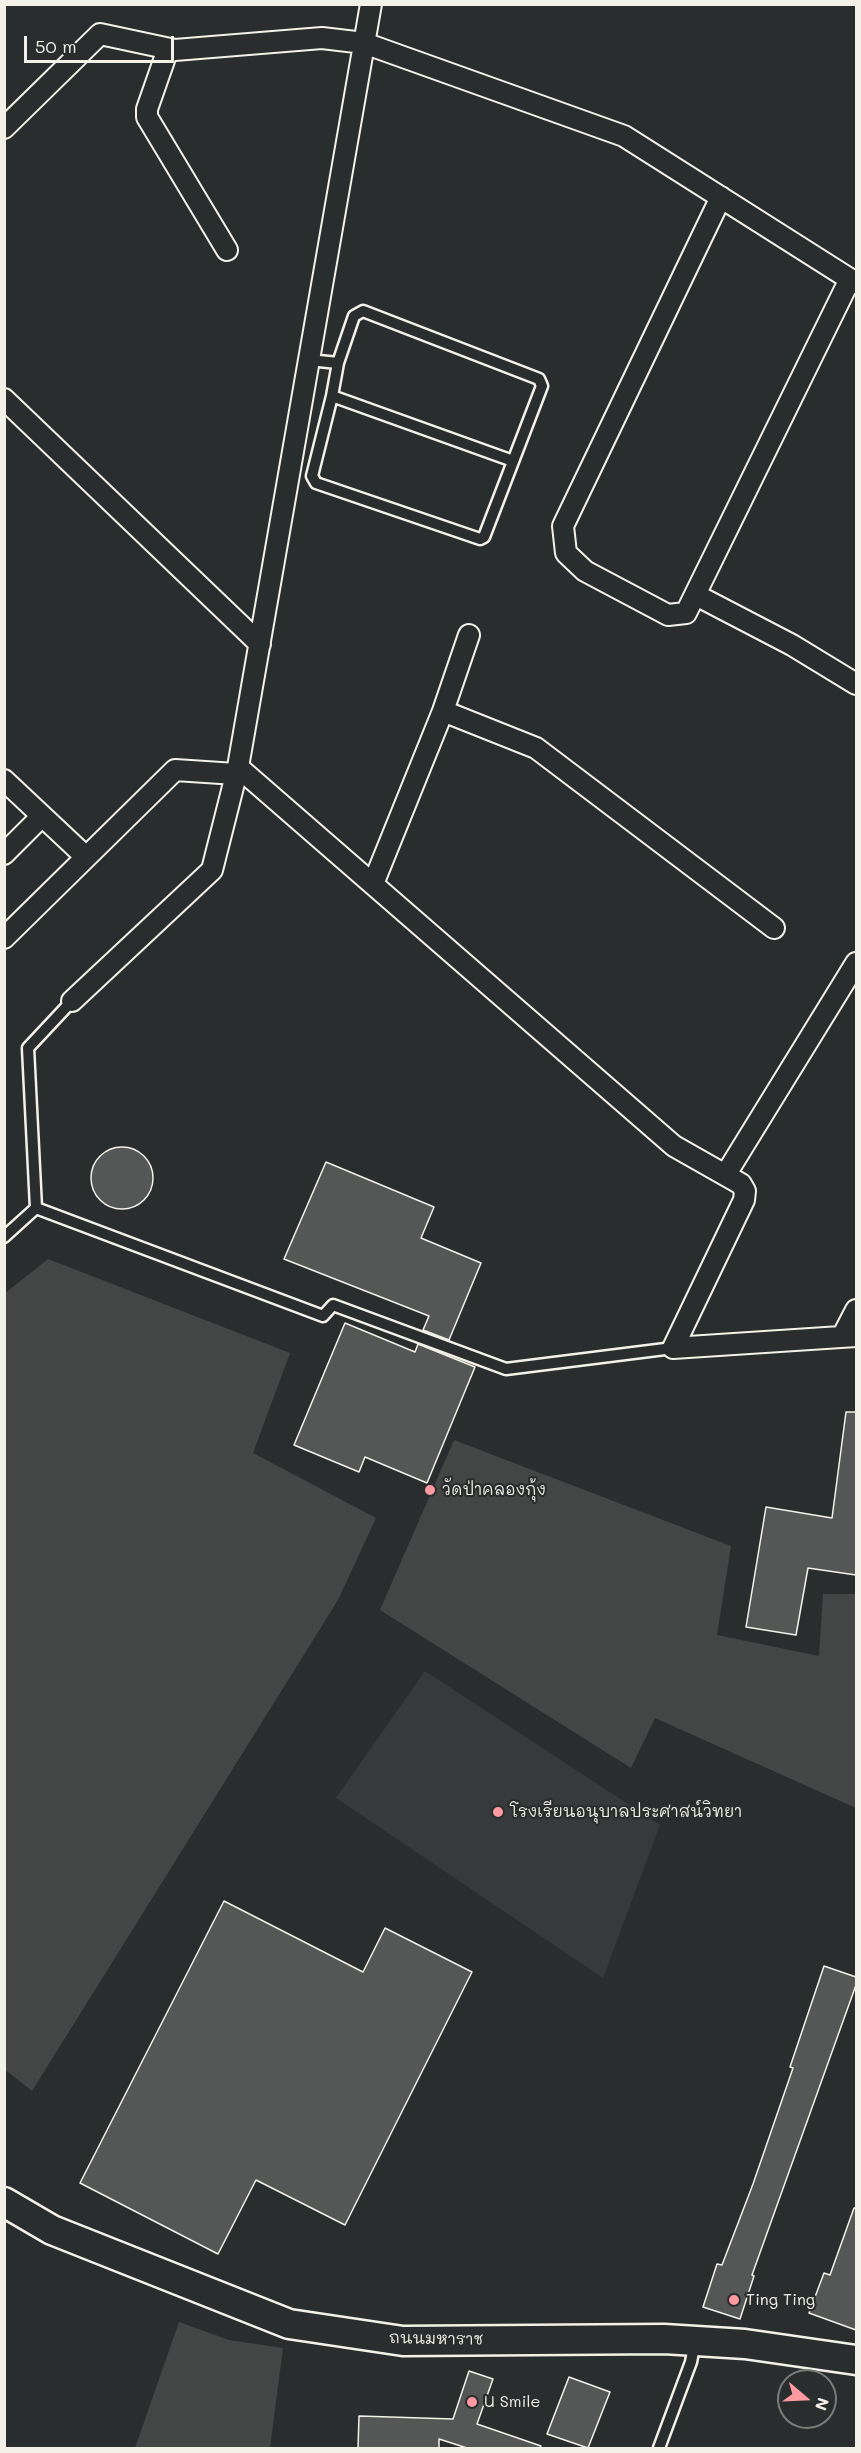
<!DOCTYPE html>
<html>
<head>
<meta charset="utf-8">
<style>
  body { margin:0 }
  #map { position:relative; width:861px; height:2453px; overflow:hidden; background:#2a2d2e; font-family:Mali,sans-serif }
  canvas { display:block }
  .frame { position:absolute; inset:0; border:6px solid #f4f1e8; pointer-events:none }
  .north { position:absolute; left:777px; top:2369px; width:60px; height:60px; box-sizing:border-box; background:#2a2d2e; border:2px solid #7b7b78; border-radius:50%; rotate:109deg; font-size:16px; font-weight:700; line-height:24px; text-align:center; color:#f4f1e8 }
  .north::after { content:''; display:block; margin:auto; width:21px; height:27px; background:#ff9aa2; clip-path:polygon(50% 0,100% 100%,50% 72%,0 100%) }
  .scale { position:absolute; left:24px; top:36px; width:150px; height:27px; box-sizing:border-box; border:3px solid #f4f1e8; border-top:0; padding-left:8px; font-size:18px; line-height:21px; white-space:nowrap; color:#f4f1e8; -webkit-text-stroke:4px #2a2d2e; paint-order:stroke }
</style>
</head>
<body>
<div id="map">
<canvas width="861" height="2453"></canvas>
<div class="frame"></div>
<div class="north">N</div>
<div class="scale">50 m</div>
</div>
<script>
const g = document.querySelector('canvas').getContext('2d');
g.lineJoin = 'round';
function paint(path, color) {
  g.fillStyle = color;
  g.fill(path, 'evenodd');
}
function toPath(rows) {
  const path = new Path2D();
  for (const r of rows) {
    if (r.length === 3) {
      path.moveTo(r[0] + r[2], r[1]);
      path.arc(r[0], r[1], r[2], 0, 2 * Math.PI);
      continue;
    }
    path.moveTo(r[0], r[1]);
    for (let i = 2; i < r.length; i += 2) path.lineTo(r[i], r[i + 1]);
  }
  return path;
}
function strokePath(path, color, width, dash) {
  g.strokeStyle = color;
  g.lineWidth = width;
  g.lineCap = dash ? 'butt' : 'round';
  g.setLineDash(dash || []);
  g.stroke(path);
}
function drawText(font, color, halo, rows, align = 'center') {
  g.font = font + ' Mali,"Playpen Sans Thai",sans-serif';
  g.lineWidth = 4.5;
  g.setLineDash([]);
  g.textBaseline = 'middle';
  g.strokeStyle = halo;
  g.fillStyle = color;
  for (const [text, x, y, turn = 0] of rows) {
    g.save();
    g.translate(x, y);
    g.rotate((+turn || 0) * Math.PI / 180);
    g.textAlign = isNaN(turn) ? turn : align;
    if (halo) g.strokeText(text, 0, 0);
    g.fillText(text, 0, 0);
    g.restore();
  }
}
const built = toPath([
  [425,1671,660,1825,603,1978,336,1798]
]);
const green = toPath([
  [48,1259,290,1353,253,1453,376,1518,338,1600,32,2091,4,2069,4,1294],
  [454,1440,731,1546,717,1635,819,1656,823,1594,856,1594,856,1808,655,1718,631,1768,380,1610],
  [179,2322,229,2340,283,2348,270,2448,135,2448]
]);
const building = toPath([
  [122,1178,31],
  [326,1162,434,1207,421,1238,481,1263,449,1340,423,1330,429,1316,284,1259,326,1162],
  [345,1323,415,1352,418,1344,475,1367,427,1483,365,1457,359,1472,294,1445,345,1323],
  [846,1412,856,1412,856,1575,808,1568,796,1635,746,1627,766,1507,832,1518,846,1412],
  [224,1901,363,1972,385,1928,472,1972,345,2225,256,2180,218,2254,80,2183,224,1901],
  [824,1966,856,1977,856,1985,752,2275,754,2276,740,2319,703,2307,717,2264,722,2265,753,2184,793,2068,790,2067,824,1966],
  [854,2208,856,2208,856,2330,809,2313,824,2273,830,2275,854,2208],
  [469,2371,493,2379,477,2424,541,2446,540,2448,467,2448,439,2439,439,2448,358,2448,359,2416,453,2419,469,2371],
  [569,2377,610,2392,588,2448,547,2434,569,2377]
]);
const lane = toPath([
  [309,360,338,363,354,316,363,311,539,379,542,386,484,537,480,539,316,483,312,476,332,396],
  [338,363,332,396,513,461],
  [72,1001,28,1048,36,1208,323,1316,333,1305,506,1369,673,1348],
  [4,1237,36,1208],
  [659,2448,691,2362,695,2341]
]);
const street = toPath([
  [371,4,238,767,674,1146,741,1184,745,1191,744,1200,673,1348,856,1336],
  [168,49,147,109,147,117,227,250],
  [4,128,100,34,175,50,322,38,364,43,624,136,856,283],
  [721,197,563,526,566,553,585,571,668,615,686,613,850,279],
  [4,399,260,644],
  [696,595,792,645,856,684],
  [443,711,536,748,774,928],
  [4,780,86,857],
  [4,854,42,816],
  [373,884,443,711,469,635],
  [4,938,175,770,236,774],
  [72,1001,212,870,238,767],
  [726,1174,856,963],
  [842,1337,856,1310]
]);
const secondary = toPath([
  [4,2202,52,2230,289,2324,403,2341,664,2339,745,2344,856,2360]
]);
const markers = [
  [430,1490,6,"#ff9aa2"],
  [498,1812,6,"#ff9aa2"],
  [734,2300,6,"#ff9aa2"],
  [472,2402,6,"#ff9aa2"]
];
const poiNames = [
  ["วัดป่าคลองกุ้ง",442,1490],
  ["โรงเรียนอนุบาลประศาสน์วิทยา",510,1812],
  ["Ting Ting",746,2300],
  ["U Smile",484,2402]
];
const streetNames = [
  ["ถนนมหาราช",436,2339,1]
];
paint(built, '#373a3a');
paint(green, '#444645');
paint(building, '#555756');
strokePath(building, '#f4f1e8', 1.5);
strokePath(lane, '#f4f1e8', 15);
strokePath(street, '#f4f1e8', 24);
strokePath(secondary, '#f4f1e8', 33);
strokePath(lane, '#2a2d2e', 10);
strokePath(street, '#2a2d2e', 20);
strokePath(secondary, '#2a2d2e', 28);
for (const [x, y, r, color] of markers) {
  const dot = new Path2D();
  dot.arc(x, y, r, 0, 2 * Math.PI);
  g.fillStyle = color;
  g.fill(dot);
  strokePath(dot, '#2a2d2e', 2);
}
drawText('16px', '#f4f1e8', '#2a2d2e', poiNames, 'left');
drawText('16px', '#f4f1e8', '#2a2d2e', streetNames);
</script>
</body>
</html>
